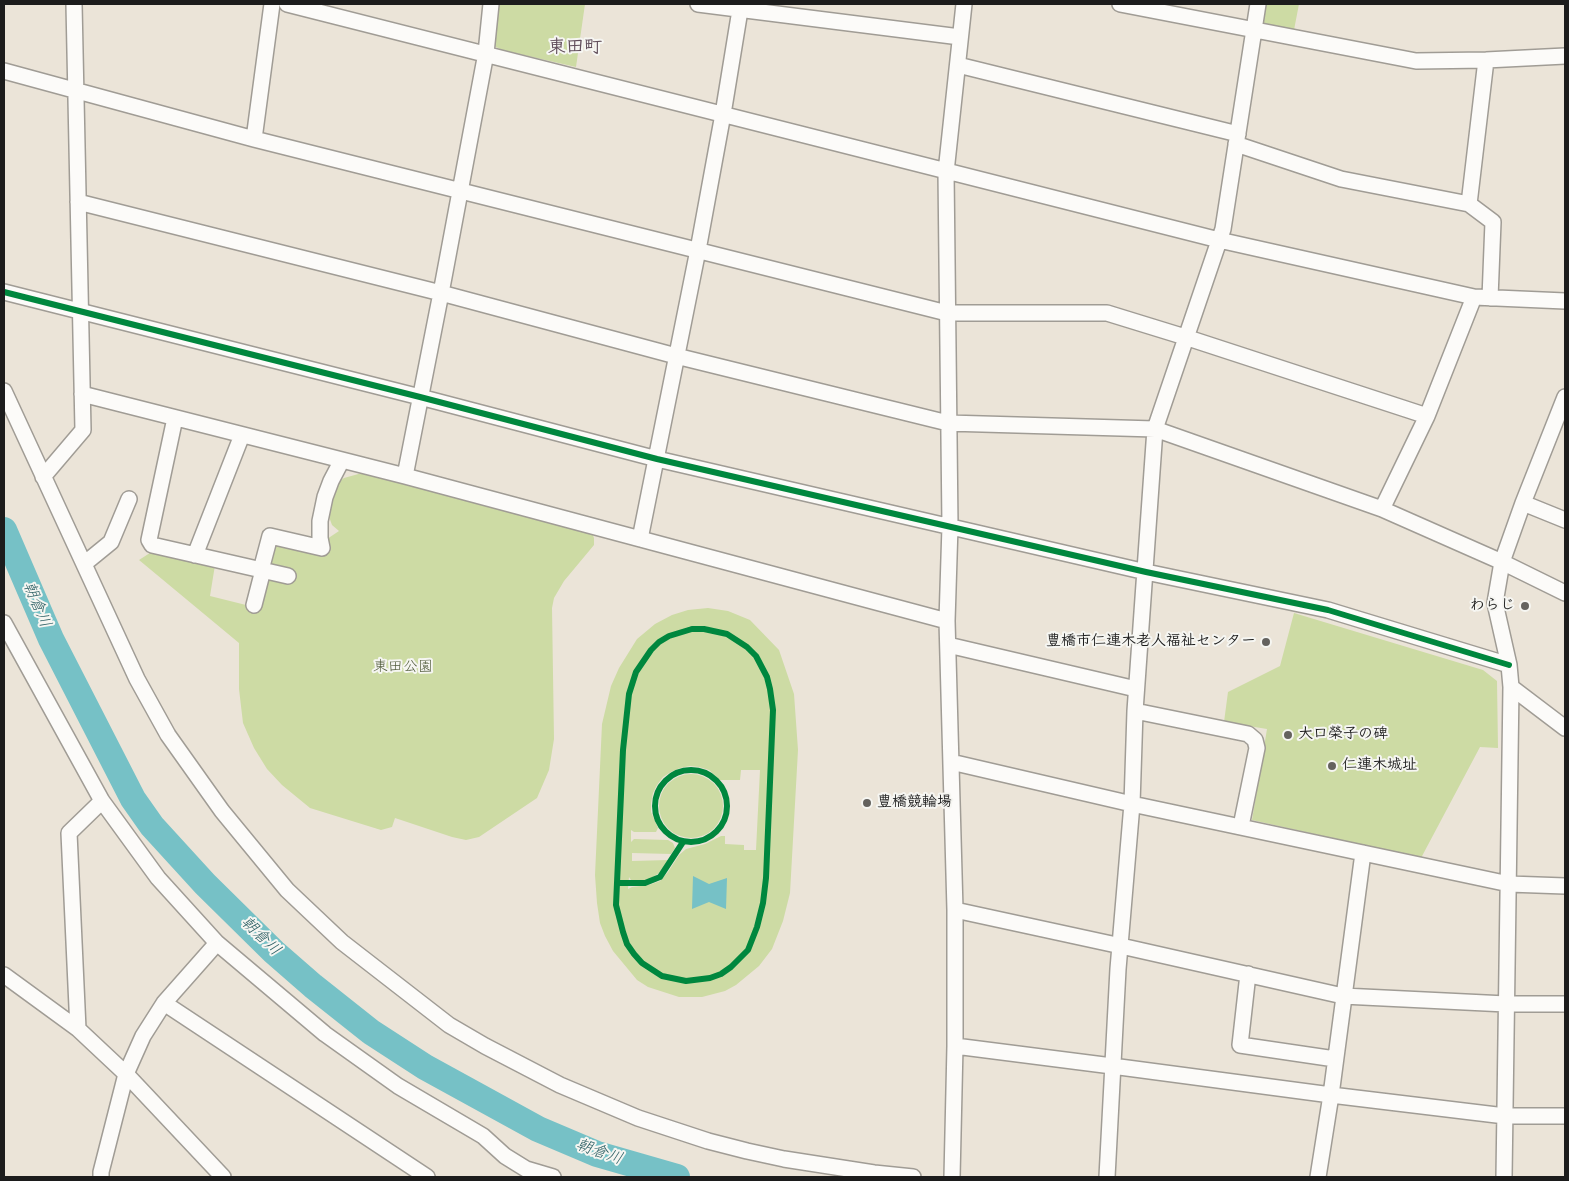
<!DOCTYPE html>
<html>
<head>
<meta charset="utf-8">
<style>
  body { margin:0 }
  #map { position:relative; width:1569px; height:1181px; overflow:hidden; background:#ebe4d8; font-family:"Architects Daughter",sans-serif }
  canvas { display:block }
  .frame { position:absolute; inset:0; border:5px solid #1c1c1c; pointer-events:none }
</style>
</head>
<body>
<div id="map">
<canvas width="1569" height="1181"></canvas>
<div class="frame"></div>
</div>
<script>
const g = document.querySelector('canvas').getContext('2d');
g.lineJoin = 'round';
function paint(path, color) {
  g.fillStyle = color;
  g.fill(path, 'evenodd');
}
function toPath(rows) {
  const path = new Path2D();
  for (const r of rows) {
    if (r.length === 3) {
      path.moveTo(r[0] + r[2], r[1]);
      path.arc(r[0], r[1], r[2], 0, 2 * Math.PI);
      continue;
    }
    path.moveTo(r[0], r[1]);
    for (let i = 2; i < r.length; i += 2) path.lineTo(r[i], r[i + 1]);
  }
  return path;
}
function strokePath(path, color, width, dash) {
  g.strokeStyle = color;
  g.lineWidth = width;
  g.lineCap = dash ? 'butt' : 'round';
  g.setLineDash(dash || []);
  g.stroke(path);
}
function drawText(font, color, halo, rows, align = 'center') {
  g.font = font + ' "Architects Daughter","Klee One",sans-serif';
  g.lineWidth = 4;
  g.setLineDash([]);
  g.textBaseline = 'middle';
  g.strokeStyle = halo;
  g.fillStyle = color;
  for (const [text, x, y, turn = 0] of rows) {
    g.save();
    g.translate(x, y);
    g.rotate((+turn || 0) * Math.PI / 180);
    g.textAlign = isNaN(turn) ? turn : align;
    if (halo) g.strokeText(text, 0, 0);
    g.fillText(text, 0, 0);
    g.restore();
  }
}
const green = toPath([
  [499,4,585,4,576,67,502,50,494,46],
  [1264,4,1299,4,1294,30,1261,24],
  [362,473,592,533,594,538,594,545,564,581,554,598,552,608,554,739,549,770,537,798,479,837,466,840,452,837,395,818,392,827,381,830,310,808,282,785,267,769,254,748,243,723,239,689,239,643,139,560,153,551,215,565,210,596,258,608,269,564,272,543,309,551,339,531,332,525,328,514,335,485,344,478],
  [708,608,728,611,750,620,779,650,794,694,798,750,790,893,783,921,772,949,759,966,736,985,725,991,702,997,679,997,648,987,637,980,613,951,605,936,600,923,597,903,595,875,602,724,611,686,619,668,637,639,655,624,672,615,688,610],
  [690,766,699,767,709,770,720,780,740,780,741,770,760,770,756,850,744,850,744,845,725,844,725,836,721,836,705,844,686,849,679,855,668,872,660,881,649,885,632,887,628,889,629,877,631,880,638,881,650,879,659,873,669,860,632,861,632,853,671,854,675,848,673,843,668,840,634,839,631,842,631,830,634,832,656,832,658,828,651,812,651,803,653,793,657,785,663,777,671,772,680,768],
  [1294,613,1483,670,1497,681,1498,748,1480,747,1421,858,1252,820,1267,729,1224,722,1228,692,1280,666],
  [691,806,32]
]);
const water = toPath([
  [693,876,709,884,727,878,726,909,709,902,692,909]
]);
const river = toPath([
  [4,530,51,639,133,799,152,826,205,884,274,952,313,986,371,1032,425,1067,538,1129,597,1154,677,1177]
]);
const minor = toPath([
  [287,4,1219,240,1474,297,1565,301],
  [698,4,960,37],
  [1120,4,1416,61,1486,60,1565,56],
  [958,65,1238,134],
  [4,71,254,139,947,313,1107,313,1185,337,1427,416],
  [254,139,272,4],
  [1236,144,1341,179,1469,204,1493,222,1490,298],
  [78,202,441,293,676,356,948,423,1155,429,1382,509,1502,562,1565,593],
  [1469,204,1486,60],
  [4,292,420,397,657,459,1146,572,1328,610,1509,665],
  [4,391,137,679,168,735,222,811,287,890,342,942,449,1025,485,1046,560,1085,638,1118,708,1141,747,1151,784,1159,874,1173,913,1177],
  [82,394,405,476,947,621],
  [175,418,149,540,152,545,288,576],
  [405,476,441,293,486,53,491,4],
  [43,477,83,430,74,4],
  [1523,503,1565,520],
  [1382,509,1427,416,1474,297],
  [640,539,698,250,723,114,741,4],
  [195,555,242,435],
  [84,564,111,542,129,499],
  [261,570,270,536,322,548,320,538,320,521,325,497,331,481,342,460],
  [254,605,263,570],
  [4,623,102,801,158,878,217,943,325,1034,398,1086,483,1136,505,1156,526,1169,553,1177],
  [948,645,1136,689],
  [1511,687,1565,728],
  [1135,711,1248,734,1255,740,1257,748,1241,826],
  [951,762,1132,804,1509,884,1565,886],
  [955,910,1121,946,1343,996,1506,1004,1565,1004],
  [1248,974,1240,1045,1335,1059],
  [4,975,78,1029,126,1074,223,1177],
  [164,1003,427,1177],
  [78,1029,69,833,102,801],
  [955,1046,1112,1066,1331,1095,1505,1116,1565,1116],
  [101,1177,101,1172,126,1074,143,1036,164,1003,217,943],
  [952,1177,955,1046,955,910,947,621,950,526,946,172,964,4],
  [1107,1177,1118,969,1132,804,1135,711,1155,429,1223,229,1258,4],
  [1318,1177,1331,1095,1363,853],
  [1504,1177,1511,687,1509,665,1495,603,1502,562,1523,503,1565,397]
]);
const cycleway = toPath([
  [4,292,420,397,657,459,1146,572,1328,610,1509,665],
  [692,629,704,629,727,634,747,647,756,656,767,677,770,689,773,710,766,878,763,903,757,927,748,950,731,967,721,974,710,978,686,981,662,976,642,963,634,954,627,944,623,932,616,905,623,750,629,694,636,672,651,650,659,642,669,636,692,629],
  [691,806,36],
  [618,883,645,883,660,877,683,842]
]);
const markers = [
  [1525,606,5,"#64625e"],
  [1266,642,5,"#64625e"],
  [1288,735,5,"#64625e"],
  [1332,766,5,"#64625e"],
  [867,803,5,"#64625e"]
];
const poiNames = [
  ["わらじ",1515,606,"right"],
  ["豊橋市仁連木老人福祉センター",1256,642,"right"],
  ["大口榮子の碑",1298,735],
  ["仁連木城址",1342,766],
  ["豊橋競輪場",877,803]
];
const parkNames = [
  ["東田公園",403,668]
];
const waterNames = [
  ["朝倉川",36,605,67],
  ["朝倉川",260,937,44],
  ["朝倉川",599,1153,19]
];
const quarterNames = [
  ["東田町",575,48]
];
paint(green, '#cddba4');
paint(water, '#76c1c6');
strokePath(river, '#76c1c6', 26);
strokePath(minor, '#a09c95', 18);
strokePath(minor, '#fcfbf9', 15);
strokePath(cycleway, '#00873e', 6);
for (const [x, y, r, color] of markers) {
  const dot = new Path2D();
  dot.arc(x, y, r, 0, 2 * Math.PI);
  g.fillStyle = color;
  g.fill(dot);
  strokePath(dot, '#f6f6f2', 2);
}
drawText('bold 15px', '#1c1c1c', '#f6f6f2', poiNames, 'left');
drawText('15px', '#525c3d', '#f6f6f2', parkNames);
drawText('italic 16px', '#2e6065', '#f6f6f2', waterNames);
drawText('bold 18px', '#604d5a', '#f6f6f2', quarterNames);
</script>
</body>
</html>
